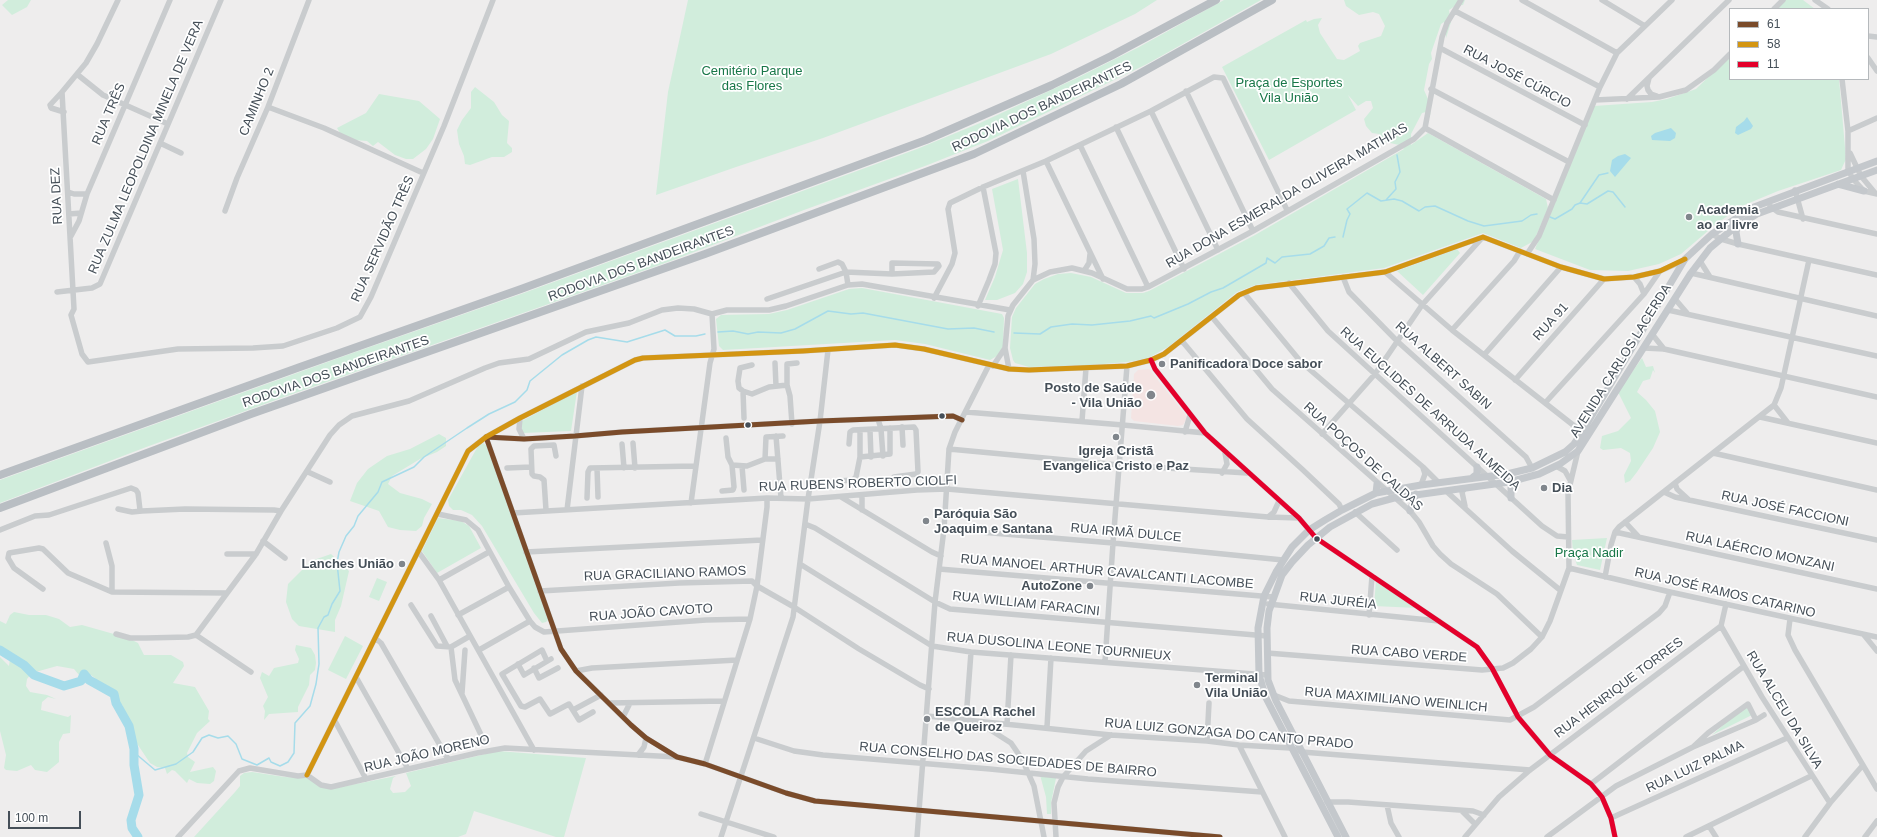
<!DOCTYPE html>
<html>
<head>
<meta charset="utf-8">
<style>
  body { margin:0 }
  #map { position:relative; width:1877px; height:837px; overflow:hidden; background:#eeeded; font-family:Helvetica,sans-serif }
  canvas { display:block }
  .legend { position:absolute; left:1729px; top:8px; width:140px; height:72px; box-sizing:border-box; background:#fff; border:1px solid #b5b9bc; margin:0; padding:5px 7px; list-style:none; font-size:12px; color:#454f58 }
  .legend li { display:flex; align-items:center; gap:8px; height:20px }
  .legend b { width:20px; border:1px solid #b5b9bc }
  .scale { position:absolute; left:8px; top:811px; width:73px; height:18px; box-sizing:border-box; border:2px solid #454f58; border-top:0; padding-left:5px; font-size:12px; line-height:14px; white-space:nowrap; color:#454f58; -webkit-text-stroke:3px #fff; paint-order:stroke }
</style>
</head>
<body>
<div id="map">
<canvas width="1877" height="837"></canvas>
<ul class="legend">
<li><b style="height:5px;background:#7a4b2a"></b>61</li>
<li><b style="height:5px;background:#d39512"></b>58</li>
<li><b style="height:5px;background:#e4002b"></b>11</li>
</ul>
<div class="scale">100 m</div>
</div>
<script>
const g = document.querySelector('canvas').getContext('2d');
g.lineJoin = 'round';
function paint(path, color) {
  g.fillStyle = color;
  g.fill(path, 'evenodd');
}
function toPath(rows) {
  const path = new Path2D();
  for (const r of rows) {
    path.moveTo(r[0], r[1]);
    for (let i = 2; i < r.length; i += 2) path.lineTo(r[i], r[i + 1]);
  }
  return path;
}
function strokePath(path, color, width, dash) {
  g.strokeStyle = color;
  g.lineWidth = width;
  g.lineCap = dash ? 'butt' : 'round';
  g.setLineDash(dash || []);
  g.stroke(path);
}
function drawText(font, color, halo, rows, align = 'center') {
  g.font = font + ' Helvetica,sans-serif';
  g.lineWidth = 3.5;
  g.setLineDash([]);
  g.textBaseline = 'middle';
  g.strokeStyle = halo;
  g.fillStyle = color;
  for (const [text, x, y, turn = 0] of rows) {
    g.save();
    g.translate(x, y);
    g.rotate((+turn || 0) * Math.PI / 180);
    g.textAlign = isNaN(turn) ? turn : align;
    if (halo) g.strokeText(text, 0, 0);
    g.fillText(text, 0, 0);
    g.restore();
  }
}
const medical = toPath([
  [1149,369,1185,414,1187,418,1183,425,1178,426,1134,421,1131,418,1134,374,1138,370]
]);
const green = toPath([
  [8,0,31,0,27,7,12,15,2,5],
  [688,0,1157,0,1135,14,1051,54,823,138,736,167,656,195,668,92],
  [1224,0,1261,0,1147,64,988,141,925,166,804,210,668,262,284,397,149,446,0,503,0,480,347,355,521,294,917,149,980,123,1077,78,1139,47],
  [1344,0,1465,0,1463,5,1455,6,1449,10,1451,22,1446,38,1445,24,1444,22,1441,24,1431,53,1432,59,1429,64,1424,90,1431,106,1430,116,1429,118,1426,112,1422,113,1411,134,1411,145,1428,133,1546,199,1548,208,1534,241,1521,248,1483,233,1384,268,1255,285,1237,292,1168,347,1150,357,1139,360,1127,362,1091,365,1029,367,1015,363,1013,360,1010,348,1012,317,1016,308,1035,284,1044,279,1058,274,1071,273,1091,277,1126,293,1143,293,1149,291,1255,235,1404,149,1399,145,1386,142,1379,134,1372,133,1366,126,1364,119,1373,108,1371,101,1366,101,1358,106,1348,95,1356,110,1269,160,1222,67,1306,20,1307,22,1314,19,1322,18,1318,25,1320,33,1337,59,1344,60,1360,51,1358,46,1360,43,1381,36,1385,26,1379,14,1373,12,1359,15,1346,6],
  [1785,0,1803,0,1815,9,1776,9],
  [1730,56,1730,79,1839,79,1846,159,1841,170,1778,191,1742,206,1716,224,1681,254,1659,264,1628,271,1590,270,1535,249,1594,106,1652,102,1667,99,1696,89],
  [475,87,494,102,502,115,509,121,507,143,512,148,512,152,504,157,492,157,470,165,465,164,464,156,459,144,457,130,462,120,471,108,471,92],
  [379,94,419,101,440,119,433,139,426,149,413,159,406,159,395,155,378,142,373,146,367,141,354,140,341,135,337,128,366,113],
  [1018,179,1027,253,1027,272,1023,284,1015,293,997,300,985,300,995,277,1003,250,992,189],
  [1457,249,1460,253,1423,295,1397,271],
  [862,288,1002,314,1004,318,1003,347,997,356,990,360,925,344,895,340,723,350,719,346,716,319,721,315,769,314,787,310,849,289],
  [1642,358,1646,367,1653,366,1655,373,1653,370,1650,379,1643,381,1637,392,1646,400,1655,411,1660,432,1653,448,1637,472,1630,481,1625,483,1624,475,1631,461,1630,453,1621,448,1603,450,1600,448,1602,436,1618,431,1631,418,1618,392],
  [577,391,571,431,523,433,521,428,522,421],
  [439,434,446,438,446,446,437,452,420,459,392,476,388,484,400,493,422,499,432,504,424,518,422,526,416,531,400,530,388,527,379,511,350,501,357,483,368,469,387,456,410,449],
  [483,443,487,446,548,620,546,622,542,623,534,613,482,526,472,515,461,510,453,510,449,506,448,500,478,446],
  [438,518,461,521,469,526,481,548,437,573,422,551],
  [1607,538,1600,570,1577,565,1573,553,1572,540],
  [331,554,349,571,341,606,335,620,335,632,299,626,292,619,286,602,288,584,311,561],
  [377,578,387,582,379,601,369,597],
  [1376,580,1417,608,1374,606],
  [14,612,29,615,46,615,59,619,70,627,82,625,128,638,138,643,144,655,171,655,183,662,184,666,173,683,195,687,209,711,208,719,210,721,197,733,187,753,188,757,195,762,190,772,213,767,216,771,214,781,210,784,197,783,189,779,187,783,175,771,172,770,167,774,165,768,157,767,150,763,136,742,120,711,122,710,123,706,115,700,106,688,99,684,95,678,91,675,79,675,74,669,57,666,32,673,27,679,26,686,30,692,47,695,56,699,48,697,42,702,41,710,68,717,71,715,70,733,63,734,59,742,59,762,47,772,35,770,31,765,17,771,6,770,4,768,6,755,0,731,0,657,9,666,10,658,8,651,0,646,0,621,6,624,10,615],
  [345,636,363,646,346,679,328,670],
  [296,645,311,648,315,655,316,663,315,670,310,675,309,685,298,707,298,712,269,714,264,720,265,711,263,706,268,697,260,678,262,672,269,676,274,668,298,663,299,659,295,650],
  [1747,704,1752,715,1712,735],
  [498,751,586,758,564,837,556,837,474,811,466,834,458,837,194,837,235,792,240,786,240,776,244,773,252,772,285,777,307,778,331,789,396,776,393,778,390,789,393,793,405,792,411,786,406,773],
  [1040,775,1056,778,1051,803,1051,814,1047,814,1046,797]
]);
const water = toPath([
  [1747,117,1753,126,1751,129,1738,135,1735,133,1736,127,1744,121],
  [1671,128,1676,133,1675,138,1670,141,1652,140,1651,136,1655,133],
  [1625,154,1631,158,1615,177,1610,171,1612,160,1618,156]
]);
const stream = toPath([
  [1386,200,1396,189,1395,182,1400,172,1397,155],
  [1580,203,1599,175,1608,173],
  [1550,217,1555,219,1572,209,1575,205,1580,203,1587,204,1608,191,1613,192,1625,207],
  [1343,237,1347,220,1350,214,1347,209,1367,193,1381,201,1394,199,1402,201,1419,211,1425,207,1435,206,1468,221,1484,226,1522,221,1531,215,1537,214],
  [718,332,733,331,748,334,758,332,781,333,795,329,828,311,851,314,863,313,948,329,974,328,994,332],
  [1014,333,1040,334,1051,327,1072,324,1092,325,1130,321,1151,316,1154,318,1188,304,1211,292,1223,288,1266,263,1267,258,1275,263,1282,257,1310,254,1324,246,1329,238,1335,237],
  [136,754,155,770,176,764,193,752,202,738,209,735,218,738,228,736,236,744,242,759,257,765,269,758,271,762,280,766,288,762,294,753,295,723,310,706,316,684,319,664,318,628,324,617,328,615,332,604,340,591,337,563,339,552,346,536,354,526,358,516,378,492,382,482,414,467,424,457,467,428,489,414,515,402,527,390,530,381,562,355,588,340,596,337,627,342,665,330,675,336,696,336,705,334]
]);
const river = toPath([
  [0,650,24,665,34,675,64,686,81,681,84,674,89,680,114,694,116,703,129,726,134,749,134,765,139,795,131,820,132,828,138,837]
]);
const minor = toPath([
  [118,0,97,44,86,63,62,92,74,309,71,315,82,354,88,362,178,349,253,348,283,346,337,328,360,317,371,297,444,126,493,0],
  [1522,0,1617,53],
  [1602,0,1645,26],
  [1815,0,1828,9],
  [1774,9,1783,0],
  [1455,11,1600,87],
  [1868,36,1877,37],
  [1440,48,1585,125],
  [1868,58,1877,71],
  [78,75,103,95,168,124],
  [1649,78,1647,86,1648,90,1651,94,1657,96],
  [1842,79,1848,131,1848,170,1853,179,1864,191,1877,194],
  [1431,89,1569,162],
  [1186,91,1253,231],
  [62,92,50,105,51,108,64,112],
  [1627,99,1729,0],
  [1595,100,1659,97,1686,90,1714,70,1730,54],
  [268,107,324,128,423,173],
  [1151,111,1218,250],
  [1116,127,1184,269],
  [1425,128,1554,200],
  [1848,131,1877,118],
  [160,143,181,153],
  [1080,145,1148,287],
  [1850,153,1861,176,1875,193],
  [1046,161,1103,279],
  [1795,190,1803,219],
  [68,192,74,194,87,194],
  [1770,206,1778,212,1877,234],
  [225,211,237,178,268,107,309,0],
  [69,214,81,213],
  [1712,234,1721,239,1738,244,1877,275],
  [71,236,79,221,87,194,170,0],
  [1527,254,1539,236,1600,87,1617,53,1672,0],
  [1700,261,1710,277],
  [819,269,838,262,842,264,846,272,848,285],
  [1084,271,1089,263,1090,254],
  [1385,272,1452,330,1582,432],
  [1691,273,1877,316],
  [1343,277,1349,292,1397,341,1526,457,1532,468],
  [1634,277,1640,284,1644,294],
  [1033,280,1050,272,1072,268,1092,273,1127,289,1142,289,1148,287,1253,231,1414,139,1425,128,1442,37,1447,23,1461,0],
  [1289,283,1328,331,1375,374,1542,526,1557,536,1568,537],
  [57,292,92,288,100,284,221,0],
  [1244,293,1301,362,1423,467,1438,482],
  [934,298,952,264,955,253,948,209,950,203,983,187,1046,161,1151,111,1214,77,1223,78,1287,210],
  [767,299,846,272,892,274,934,272,939,266,938,264,892,263,892,274],
  [1675,299,1687,313],
  [978,306,989,280,995,264,996,253,983,187],
  [1668,310,1877,356],
  [1212,317,1272,389,1410,511,1419,522,1433,546,1440,554,1451,564,1497,594,1542,637],
  [1452,330,1514,261,1520,251],
  [1652,334,1664,349],
  [1182,341,1247,419,1303,470,1339,504,1342,510],
  [1644,348,1664,349,1877,397],
  [1484,355,1561,267],
  [1151,360,1155,369,1205,433,1299,518,1316,538,1477,647,1492,668,1518,717,1550,755,1591,784,1602,797,1611,818,1615,837],
  [775,363,776,386],
  [752,365,740,368,738,381,739,388,743,391,752,394,769,387,787,385],
  [993,366,1005,348],
  [1009,369,1005,348,1008,316,1013,305,1033,280,1035,264,1034,239,1023,171],
  [1515,380,1604,279],
  [743,391,744,418],
  [1545,403,1644,294,1660,271],
  [1774,405,1788,423],
  [966,412,1123,425,1205,433],
  [1760,417,1877,443],
  [520,418,519,429,524,439],
  [878,419,881,429,883,456],
  [962,420,953,416,820,421,622,432,575,436,524,439,486,437,561,649,576,671,631,725,646,738,677,757,705,764,786,793,815,801,1220,837],
  [1082,421,1086,368],
  [792,424,790,396,787,385,787,364,797,363],
  [902,427,903,445],
  [870,430,871,457],
  [1185,432,1190,415],
  [1322,434,1375,374,1422,305,1482,238],
  [776,436,781,498],
  [726,438,728,457,732,465,747,466,765,459,778,459],
  [633,443,635,468],
  [622,444,624,468],
  [849,444,850,432,853,430,914,427,916,430,918,472,916,474,894,477],
  [949,449,1119,465,1247,473],
  [1713,453,1877,490],
  [860,457,890,454,890,428],
  [765,459,766,437,783,436],
  [742,466,744,490],
  [1556,466,1565,471,1570,480],
  [507,468,531,467],
  [597,468,598,497],
  [308,472,330,482],
  [1222,473,1227,464,1225,453],
  [839,481,853,480,856,477,860,457,860,430],
  [1675,483,1677,489,1689,500],
  [1421,485,1425,474,1423,468],
  [1465,488,1462,492,1465,506],
  [722,491,733,490,734,487,732,465],
  [1446,491,1512,551,1560,590],
  [1664,492,1675,497,1877,540],
  [862,495,862,510],
  [841,497,932,552,941,556],
  [587,498,588,472,590,468,695,466],
  [691,503,710,363,714,349,712,314],
  [118,509,132,512,142,511],
  [546,510,544,480,540,477,534,476,532,474,531,449,534,446,554,445,556,456],
  [567,510,582,386],
  [1355,512,1397,550],
  [513,513,767,498,808,499,917,490,947,489,1268,517,1299,518],
  [438,514,466,520,478,530,509,587,530,621,535,627,544,632,706,620,750,619],
  [1268,517,1274,512,1279,501],
  [1625,522,1638,536],
  [805,524,815,528,935,602,950,609,1267,636],
  [944,529,1113,543,1283,560],
  [0,530,35,516,49,515,131,488,136,490,138,493,140,510,142,511,185,509,274,510,281,511],
  [1615,532,1877,589],
  [263,541,285,558],
  [106,543,112,566,112,592],
  [418,551,439,580,534,750],
  [526,552,762,540],
  [227,554,256,554],
  [800,564,932,646,971,652,1267,675],
  [1569,568,1670,592,1877,637],
  [939,569,1273,597],
  [1605,577,1611,545,1615,532,1619,527,1774,405,1781,388,1809,260],
  [439,580,489,552],
  [43,589,14,568,8,558,9,553,39,548,43,549,68,573,112,592,227,593],
  [540,591,679,583,752,581,757,586,794,607,859,649,920,685,929,689],
  [1268,604,1439,621],
  [411,605,437,646,451,647,470,636],
  [458,615,509,587],
  [1369,615,1372,576],
  [431,616,447,646],
  [1790,619,1788,635,1795,650,1877,789],
  [1721,626,1762,697,1830,803],
  [116,634,130,638,146,638,188,637,196,635,256,554,281,511,330,435,339,425,352,416,409,401,485,368,499,363,529,359,586,332,629,323,662,310,678,308,694,309,712,314,727,310,769,310,786,306,848,285,862,284,1010,310],
  [196,635,251,672],
  [1864,635,1877,651],
  [375,638,381,643,448,759],
  [451,647,455,680,483,739],
  [479,650,530,621],
  [1267,653,1482,670,1503,668,1513,663,1531,649,1542,637,1550,621,1569,568,1568,493,1578,451],
  [547,661,542,650,502,674,521,706,525,707,540,699,550,714,569,704,579,720,593,712],
  [1105,662,1113,543,1127,366],
  [518,664,524,675,551,659],
  [534,668,539,678,558,668],
  [576,671,592,668,737,660],
  [356,677,408,769],
  [462,693,465,650],
  [1274,695,1289,701,1510,720,1534,707,1659,613,1665,606,1670,592],
  [609,703,724,701],
  [573,710,601,695],
  [927,716,1111,735,1207,741,1239,745,1290,748,1302,752,1530,770],
  [623,717,630,703],
  [966,719,971,652],
  [1756,720,1764,715],
  [335,721,366,779],
  [978,722,1011,743,1022,759,1034,786,1044,837],
  [1007,724,1011,655],
  [1047,727,1051,658],
  [754,738,794,751,823,755,990,769,1088,779,1262,792],
  [1207,741,1209,703],
  [1239,745,1285,837],
  [638,755,644,747,646,738],
  [705,764,750,619,757,586,767,507,767,498],
  [307,775,468,451,486,437,520,418,635,360,643,358,803,351,895,345,924,349,1009,369,1029,370,1127,366,1151,360,1164,354,1239,295,1256,288,1385,272,1483,237,1561,267,1604,279,1634,277,1660,271,1685,260],
  [307,775,321,785,331,787,477,753,505,748,677,757],
  [1591,784,1744,666],
  [1327,802,1348,802,1473,811,1484,815],
  [1387,805,1391,823,1399,837],
  [1462,811,1475,824],
  [701,814,774,837],
  [1611,818,1787,738],
  [1709,826,1716,837],
  [178,837,239,771,250,768,298,776,307,775],
  [721,837,793,617,808,499,820,421,828,350],
  [917,837,935,602,944,529,949,449,955,432,989,365],
  [1056,837,1054,803,1058,787,1063,777,1086,751,1111,735],
  [1465,837,1499,797,1530,770,1721,626,1726,604],
  [1547,837,1616,786,1693,747,1756,720,1748,704,1708,733,1693,747],
  [1686,837,1811,776],
  [1805,837,1830,803,1863,765],
  [1865,837,1877,821]
]);
const major = toPath([
  [1838,184,1864,191],
  [1738,226,1736,232,1738,244],
  [1473,477,1477,474,1477,467],
  [1376,493,1377,484],
  [1511,498,1511,488,1514,481],
  [1410,511,1416,494],
  [1338,837,1266,698,1259,675,1258,628,1264,596,1276,572,1292,547,1309,530,1325,520,1342,510,1376,493,1421,485,1507,474,1532,468,1565,452,1574,444,1582,432,1685,259,1712,234,1754,207,1877,161],
  [1346,837,1276,701,1268,680,1267,628,1269,611,1282,575,1292,562,1308,545,1330,527,1372,504,1394,498,1509,482,1539,474,1560,464,1578,451,1691,273,1710,248,1734,228,1757,214,1877,170]
]);
const highway = toPath([
  [0,475,300,367,521,289,926,140,1052,85,1111,56,1216,0],
  [0,508,251,414,705,254,974,154,1121,84,1272,0]
]);
const bus1 = toPath([
  [962,420,953,416,820,421,622,432,575,436,524,439,486,437,561,649,576,671,631,725,646,738,677,757,705,764,786,793,815,801,1220,837]
]);
const bus2 = toPath([
  [307,775,468,451,486,437,520,418,635,360,643,358,803,351,895,345,924,349,1009,369,1029,370,1127,366,1151,360,1164,354,1239,295,1256,288,1385,272,1483,237,1561,267,1604,279,1634,277,1660,271,1685,259]
]);
const bus3 = toPath([
  [1151,360,1155,369,1205,433,1299,518,1316,538,1477,647,1492,668,1518,717,1550,755,1591,784,1602,797,1611,818,1615,837]
]);
const markers = [
  [1689,217,4,"#80868c"],
  [1162,364,4,"#80868c"],
  [1151,395,5,"#80868c"],
  [942,416,3.5,"#454f58"],
  [748,425,3.5,"#454f58"],
  [1116,437,4,"#80868c"],
  [1544,488,4,"#80868c"],
  [926,521,4,"#80868c"],
  [1317,539,3.5,"#454f58"],
  [402,564,4,"#80868c"],
  [1090,586,4,"#80868c"],
  [1197,685,4,"#80868c"],
  [927,719,4,"#80868c"]
];
const parkNames = [
  ["Cemitério Parque",752,71],
  ["das Flores",752,86],
  ["Praça de Esportes",1289,83],
  ["Vila União",1289,98],
  ["Praça Nadir",1589,553]
];
const streetNames = [
  ["RUA JOSÉ CÚRCIO",1517,77,28],
  ["CAMINHO 2",257,102,-68],
  ["RODOVIA DOS BANDEIRANTES",1042,107,-25],
  ["RUA TRÊS",109,114,-67],
  ["RUA ZULMA LEOPOLDINA MINELA DE VERA",146,147,-67],
  ["RUA DEZ",57,196,-93],
  ["RUA DONA ESMERALDA OLIVEIRA MATHIAS",1287,196,-30],
  ["RUA SERVIDÃO TRÊS",383,239,-66],
  ["RODOVIA DOS BANDEIRANTES",641,264,-20],
  ["RUA 91",1551,322,-48],
  ["AVENIDA CARLOS LACERDA",1621,361,-58],
  ["RUA ALBERT SABIN",1443,366,42],
  ["RODOVIA DOS BANDEIRANTES",336,372,-19],
  ["RUA EUCLIDES DE ARRUDA ALMEIDA",1430,409,42],
  ["RUA POÇOS DE CALDAS",1363,457,42],
  ["RUA RUBENS ROBERTO CIOLFI",858,484,-2],
  ["RUA JOSÉ FACCIONI",1785,509,12],
  ["RUA IRMÃ DULCE",1126,533,5],
  ["RUA LAÉRCIO MONZANI",1760,552,12],
  ["RUA MANOEL ARTHUR CAVALCANTI LACOMBE",1107,572,5],
  ["RUA GRACILIANO RAMOS",665,574,-2],
  ["RUA JOSÉ RAMOS CATARINO",1725,593,13],
  ["RUA JURÉIA",1338,601,6],
  ["RUA WILLIAM FARACINI",1026,604,6],
  ["RUA JOÃO CAVOTO",651,613,-4],
  ["RUA DUSOLINA LEONE TOURNIEUX",1059,647,5],
  ["RUA CABO VERDE",1409,654,4],
  ["RUA HENRIQUE TORRES",1619,688,-37],
  ["RUA MAXIMILIANO WEINLICH",1396,700,5],
  ["RUA ALCEU DA SILVA",1784,710,59],
  ["RUA LUIZ GONZAGA DO CANTO PRADO",1229,734,5],
  ["RUA JOÃO MORENO",427,754,-13],
  ["RUA CONSELHO DAS SOCIEDADES DE BAIRRO",1008,760,5],
  ["RUA LUIZ PALMA",1695,767,-25]
];
const poiNames = [
  ["Academia",1697,210],
  ["ao ar livre",1697,225],
  ["Panificadora Doce sabor",1170,364],
  ["Posto de Saúde",1142,388,"right"],
  ["- Vila União",1142,403,"right"],
  ["Igreja Cristã",1116,451,"center"],
  ["Evangelica Cristo e Paz",1116,466,"center"],
  ["Dia",1552,488],
  ["Paróquia São",934,514],
  ["Joaquim e Santana",934,529],
  ["Lanches União",394,564,"right"],
  ["AutoZone",1082,586,"right"],
  ["Terminal",1205,678],
  ["Vila União",1205,693],
  ["ESCOLA Rachel",935,712],
  ["de Queiroz",935,727]
];
paint(medical, '#f4e4e3');
paint(green, '#d1eddc');
paint(water, '#a6dcea');
strokePath(stream, '#a6dcea', 1.5);
strokePath(river, '#a6dcea', 9);
strokePath(minor, '#c9ccce', 5.5);
strokePath(major, '#c4c8cc', 7);
strokePath(highway, '#b9bec3', 8);
strokePath(bus1, '#7a4b2a', 5);
strokePath(bus2, '#d39512', 5);
strokePath(bus3, '#e4002b', 5);
for (const [x, y, r, color] of markers) {
  const dot = new Path2D();
  dot.arc(x, y, r, 0, 2 * Math.PI);
  g.fillStyle = color;
  g.fill(dot);
  strokePath(dot, '#fff', 1.5);
}
drawText('13px', '#187748', '#fff', parkNames);
drawText('13px', '#454f58', '#fff', streetNames);
drawText('bold 13px', '#454f58', '#fff', poiNames, 'left');
</script>
</body>
</html>
